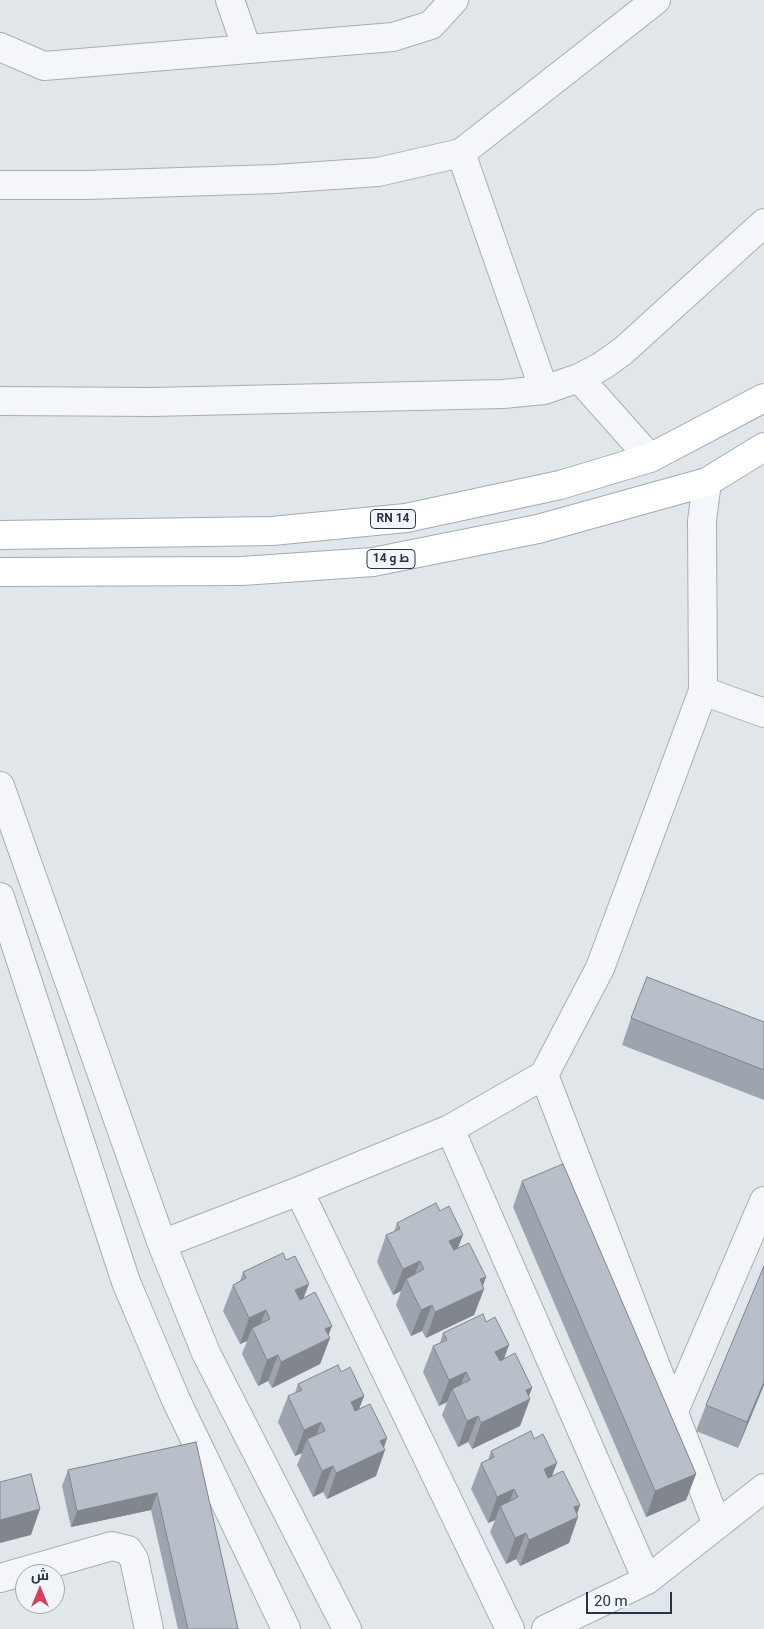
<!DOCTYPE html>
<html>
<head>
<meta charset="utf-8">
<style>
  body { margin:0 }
  #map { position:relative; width:764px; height:1629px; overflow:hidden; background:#e1e6eb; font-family:Roboto,Cairo,sans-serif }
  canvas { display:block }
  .north { position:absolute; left:15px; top:1564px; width:50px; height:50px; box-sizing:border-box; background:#f1f4f8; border:1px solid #a1a7b0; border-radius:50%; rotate:0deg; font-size:14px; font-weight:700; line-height:20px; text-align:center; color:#283444 }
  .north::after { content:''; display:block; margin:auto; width:18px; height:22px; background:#d6405f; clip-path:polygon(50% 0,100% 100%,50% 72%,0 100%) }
  .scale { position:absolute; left:586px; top:1592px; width:86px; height:22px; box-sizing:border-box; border:2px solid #283444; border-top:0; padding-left:6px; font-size:15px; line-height:18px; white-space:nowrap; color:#283444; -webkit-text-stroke:4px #f1f4f8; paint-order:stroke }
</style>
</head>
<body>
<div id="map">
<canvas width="764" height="1629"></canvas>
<div class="north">ش</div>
<div class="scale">20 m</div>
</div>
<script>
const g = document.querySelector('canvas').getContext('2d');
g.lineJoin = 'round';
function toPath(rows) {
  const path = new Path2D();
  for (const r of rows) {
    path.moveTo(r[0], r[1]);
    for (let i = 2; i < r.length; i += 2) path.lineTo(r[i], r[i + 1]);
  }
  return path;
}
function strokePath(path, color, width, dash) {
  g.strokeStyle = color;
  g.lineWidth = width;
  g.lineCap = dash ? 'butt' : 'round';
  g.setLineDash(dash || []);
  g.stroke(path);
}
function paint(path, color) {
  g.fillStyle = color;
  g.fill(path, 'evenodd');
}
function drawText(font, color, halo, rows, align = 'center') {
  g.font = font + ' Roboto,Cairo,sans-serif';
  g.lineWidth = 4;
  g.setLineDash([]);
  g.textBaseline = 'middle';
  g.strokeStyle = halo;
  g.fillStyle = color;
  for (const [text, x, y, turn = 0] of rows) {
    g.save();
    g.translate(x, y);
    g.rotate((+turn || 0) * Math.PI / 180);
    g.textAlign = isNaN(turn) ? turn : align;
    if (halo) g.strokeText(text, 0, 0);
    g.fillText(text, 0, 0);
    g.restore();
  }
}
const minor = toPath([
  [230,0,247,49],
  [0,47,44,66,393,37,431,25,454,0],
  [461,153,544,390],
  [0,185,86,185,275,179,378,172,461,153,656,0],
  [579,378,650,458],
  [0,401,152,402,503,394,544,390,579,378,602,366,623,351,764,223],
  [703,691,764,713],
  [0,786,162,1244,206,1353,347,1629],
  [0,897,126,1282,176,1400,286,1629],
  [544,1075,717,1525],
  [450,1129,647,1580],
  [299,1191,510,1629],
  [162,1244,299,1191,450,1129,544,1075,600,968,703,691,702,521,707,482],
  [674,1411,764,1201],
  [0,1578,112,1546,128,1550,134,1559,149,1629],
  [546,1629,647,1580,764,1488]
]);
const major = toPath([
  [0,535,272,531,406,518,560,485,650,458,764,398],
  [0,572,242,571,373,562,538,529,707,482,764,447]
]);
const wall = toPath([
  [631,1018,764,1022,764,1100,622,1045],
  [522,1181,696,1474,686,1500,646,1517,513,1207],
  [397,1223,458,1248,486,1277,483,1286,484,1289,474,1315,426,1338,422,1331,411,1336,396,1305,401,1291,393,1295,377,1262,386,1235,394,1232],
  [764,1266,764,1385,738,1448,696,1431,706,1405],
  [243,1272,304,1298,330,1338,320,1364,272,1388,268,1381,258,1386,242,1354,247,1341,240,1344,223,1311,233,1285,240,1281],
  [486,1322,509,1345,504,1359,532,1388,528,1397,530,1399,520,1426,472,1449,468,1442,458,1447,442,1415,447,1402,439,1406,423,1372,433,1346,440,1343,443,1333],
  [341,1372,364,1396,359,1409,387,1438,376,1476,327,1499,323,1492,313,1497,297,1465,302,1453,295,1456,278,1422,288,1396,295,1393,298,1384],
  [196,1442,238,1629,178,1629,151,1510,71,1527,62,1486,68,1470],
  [491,1451,552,1476,580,1505,569,1543,520,1566,516,1559,506,1564,490,1532,495,1520,488,1523,471,1489,481,1463,488,1460]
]);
const shadedWall = toPath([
  [463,1235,453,1261,449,1241],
  [420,1261,410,1287,406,1279,401,1291,393,1295,403,1269],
  [486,1277,481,1290,484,1289,474,1315,426,1338,435,1312,480,1279],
  [309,1284,299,1310,295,1290],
  [432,1305,422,1331,411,1336,421,1310],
  [266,1310,256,1336,252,1328,247,1341,240,1344,249,1318],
  [332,1326,327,1339,330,1338,320,1364,272,1388,281,1362,325,1329],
  [509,1345,499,1371,495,1352],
  [278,1355,268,1381,258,1386,267,1360],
  [466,1372,456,1398,452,1389,447,1402,439,1406,449,1380],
  [764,1382,764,1385,738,1448,747,1422],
  [532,1388,527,1401,530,1399,520,1426,472,1449,481,1423,526,1390],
  [364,1396,354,1422,351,1402],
  [478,1416,468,1442,458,1447,467,1421],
  [321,1422,312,1448,307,1439,302,1453,295,1456,304,1430],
  [387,1438,382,1451,385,1450,376,1476,327,1499,336,1473,380,1441],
  [557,1463,547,1489,544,1469],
  [333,1466,323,1492,313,1497,322,1471],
  [696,1474,686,1500,646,1517,655,1491],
  [514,1489,505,1515,500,1506,495,1520,488,1523,497,1497],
  [157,1493,151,1510,71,1527,77,1511],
  [580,1505,575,1518,578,1517,569,1543,520,1566,529,1540,574,1507],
  [40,1509,31,1535,0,1543,0,1520],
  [526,1533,516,1559,506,1564,515,1538]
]);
const building = toPath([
  [647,977,764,1022,764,1070,631,1018,647,977],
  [563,1164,696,1474,655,1491,522,1181,563,1164],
  [436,1203,440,1211,449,1206,463,1235,449,1241,454,1250,469,1243,486,1277,480,1279,484,1289,435,1312,432,1305,421,1310,406,1279,424,1269,420,1261,403,1269,386,1235,400,1229,397,1223,436,1203],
  [283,1253,286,1260,295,1256,309,1284,295,1290,300,1300,315,1292,332,1326,325,1329,330,1338,281,1362,278,1355,267,1360,252,1328,270,1319,266,1310,249,1318,233,1285,246,1278,243,1272,283,1253],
  [764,1266,764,1382,747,1422,706,1405,764,1266],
  [483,1314,486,1322,495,1317,509,1345,495,1352,500,1361,515,1353,532,1388,526,1390,530,1399,481,1423,478,1416,467,1421,452,1389,470,1380,466,1372,449,1380,433,1346,447,1340,443,1333,483,1314],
  [338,1365,341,1372,350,1367,364,1396,351,1402,355,1411,370,1404,387,1438,380,1441,385,1450,336,1473,333,1466,322,1471,307,1439,325,1431,321,1422,304,1430,288,1396,302,1390,298,1384,338,1365],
  [531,1431,534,1439,543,1434,557,1463,544,1469,548,1478,563,1471,580,1505,574,1507,578,1517,529,1540,526,1533,515,1538,500,1506,518,1497,514,1489,497,1497,481,1463,494,1457,491,1451,531,1431],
  [196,1442,238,1629,188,1629,157,1493,77,1511,68,1470,196,1442],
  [31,1474,40,1509,0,1520,0,1482,31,1474]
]);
const shields = [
  [393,519,45],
  [391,559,48]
];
const shieldNames = [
  ["RN 14",393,519],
  ["ط و 14",391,559]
];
strokePath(minor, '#a6adb6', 30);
strokePath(major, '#a0abb7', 30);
strokePath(minor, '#f4f6f9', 28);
strokePath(major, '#fff', 28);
paint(wall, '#9ea4ad');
paint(shadedWall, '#81868d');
paint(building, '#b8bfc9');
strokePath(building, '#81868d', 1);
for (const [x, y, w] of shields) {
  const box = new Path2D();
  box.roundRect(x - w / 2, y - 9.5, w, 19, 4);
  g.fillStyle = '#f1f4f8';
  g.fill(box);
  strokePath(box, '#283444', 1);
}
drawText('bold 12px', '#283444', null, shieldNames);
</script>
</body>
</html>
